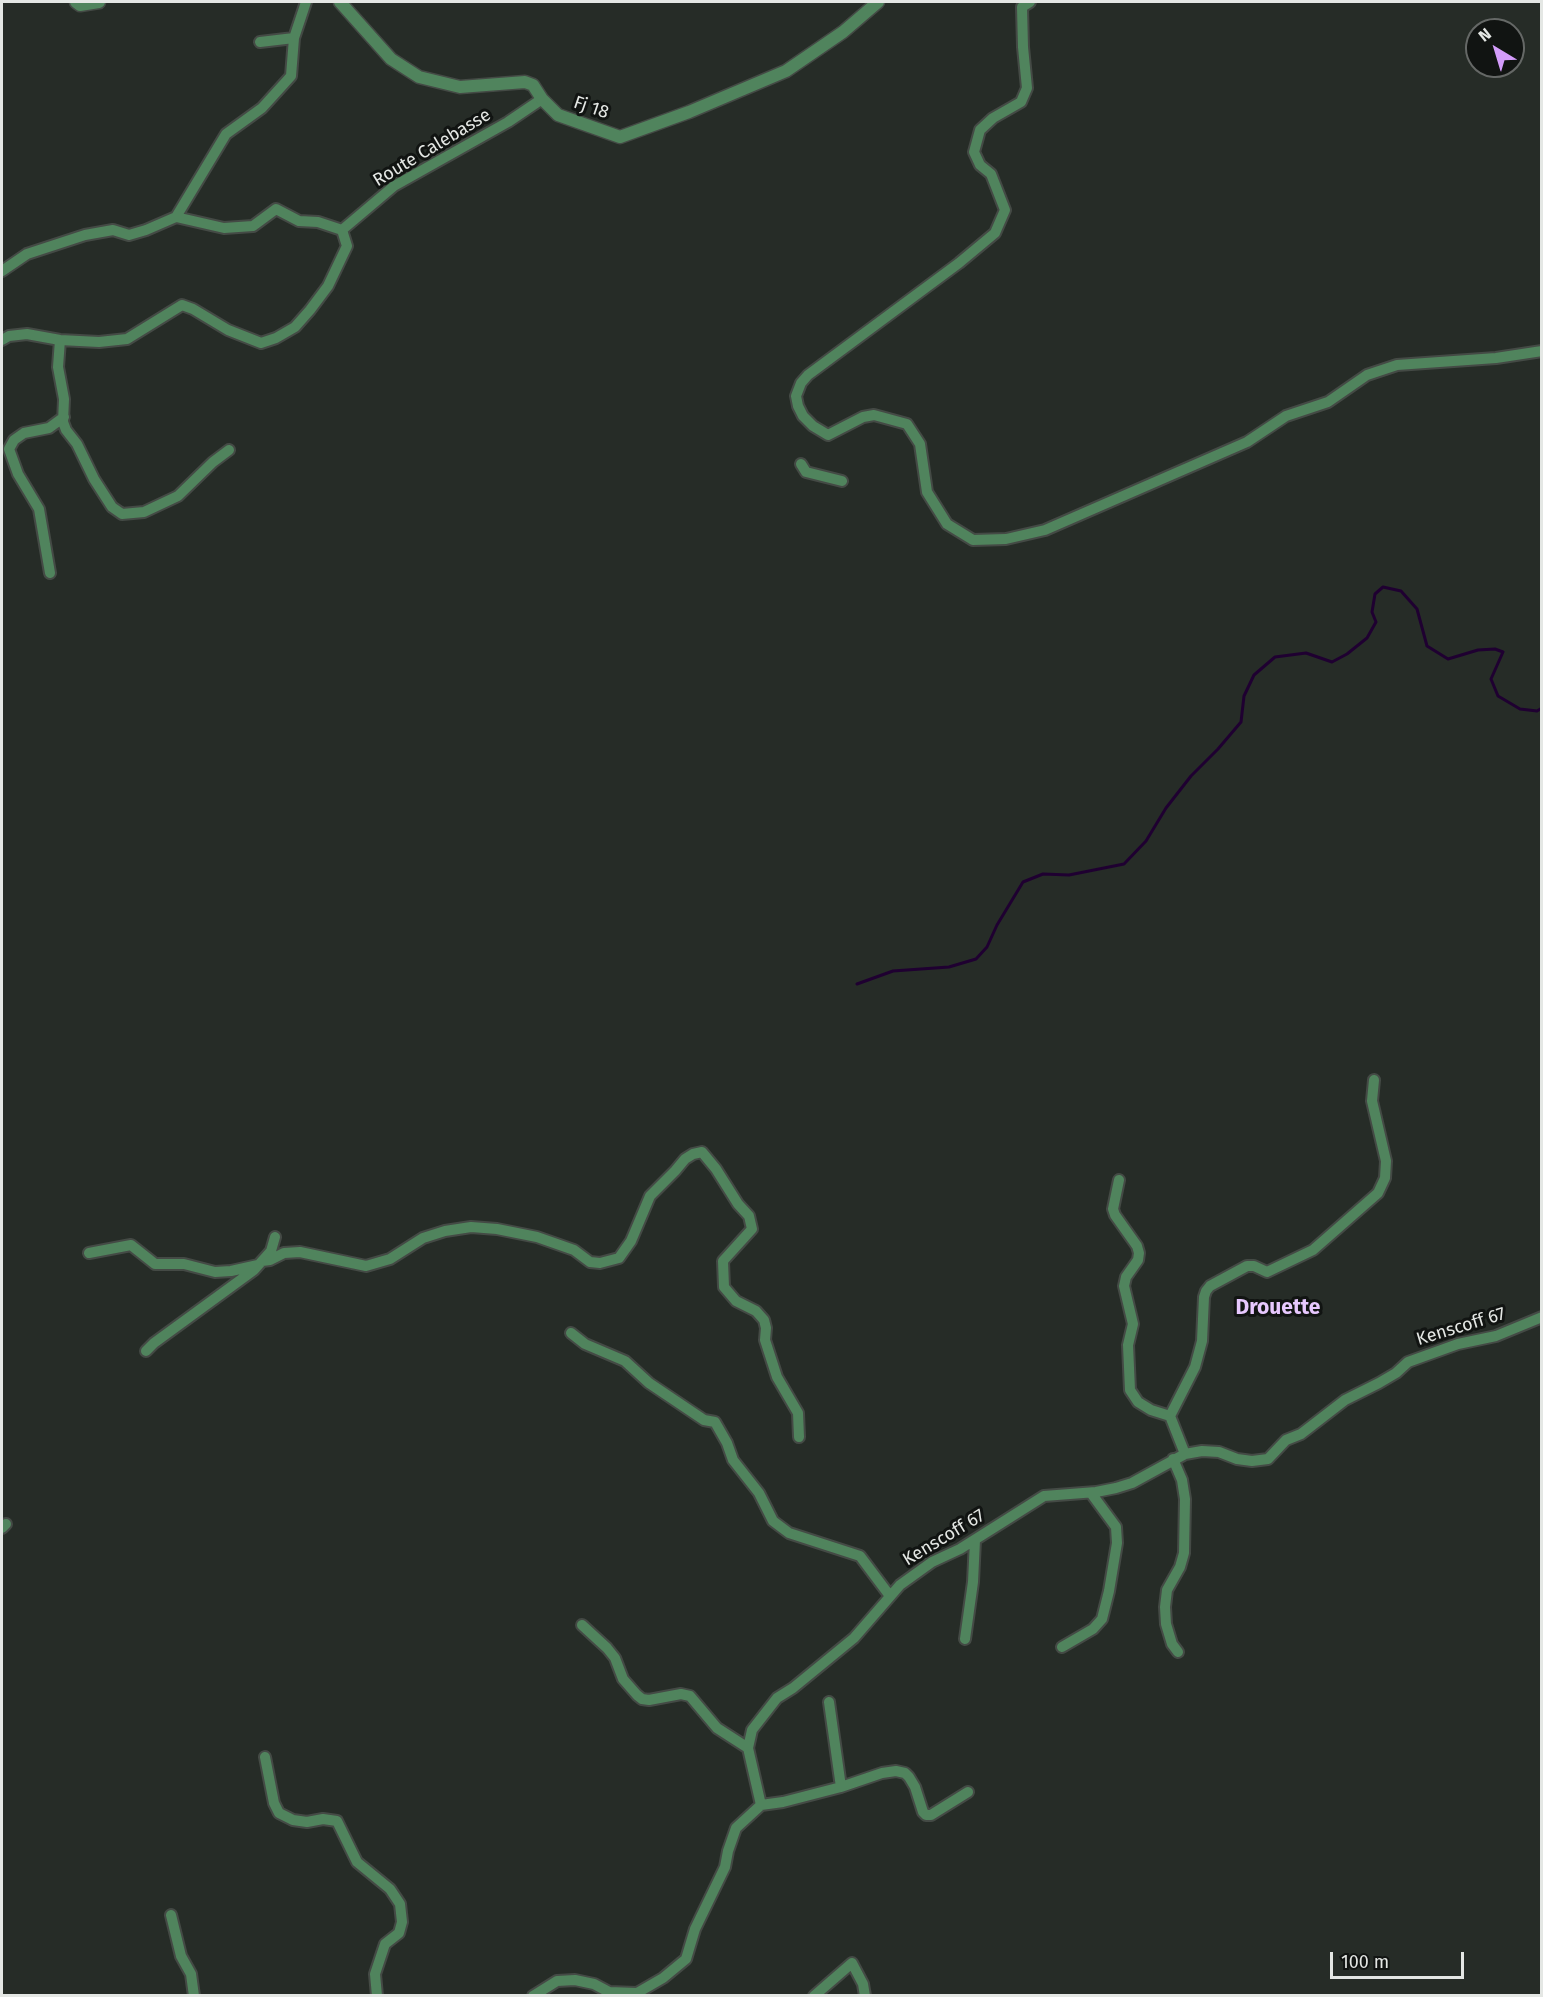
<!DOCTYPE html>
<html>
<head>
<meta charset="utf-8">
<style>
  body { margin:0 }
  #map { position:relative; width:1543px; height:1997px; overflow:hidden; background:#262c27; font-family:"Fira Sans",sans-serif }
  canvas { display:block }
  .frame { position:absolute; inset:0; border:3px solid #e4e7e4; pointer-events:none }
  .north { position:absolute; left:1465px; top:18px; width:60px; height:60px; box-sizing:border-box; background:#111412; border:2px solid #656866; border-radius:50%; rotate:322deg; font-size:16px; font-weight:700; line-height:24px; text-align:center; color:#e4e7e4 }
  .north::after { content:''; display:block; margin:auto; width:21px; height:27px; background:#d49cfb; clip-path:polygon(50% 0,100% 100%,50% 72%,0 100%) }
  .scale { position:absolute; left:1330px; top:1952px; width:134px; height:27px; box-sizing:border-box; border:3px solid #e4e7e4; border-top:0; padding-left:8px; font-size:18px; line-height:21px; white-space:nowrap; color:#e4e7e4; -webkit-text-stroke:4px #111412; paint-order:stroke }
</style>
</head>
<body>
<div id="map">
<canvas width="1543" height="1997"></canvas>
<div class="frame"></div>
<div class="north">N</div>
<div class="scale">100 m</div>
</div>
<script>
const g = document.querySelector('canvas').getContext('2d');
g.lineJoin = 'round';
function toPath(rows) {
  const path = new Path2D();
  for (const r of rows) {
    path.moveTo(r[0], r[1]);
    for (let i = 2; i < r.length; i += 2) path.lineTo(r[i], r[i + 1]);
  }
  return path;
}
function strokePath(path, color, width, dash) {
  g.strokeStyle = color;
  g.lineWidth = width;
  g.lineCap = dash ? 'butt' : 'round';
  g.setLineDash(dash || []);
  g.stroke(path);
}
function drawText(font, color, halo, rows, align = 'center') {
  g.font = font + ' "Fira Sans",sans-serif';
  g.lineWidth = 6;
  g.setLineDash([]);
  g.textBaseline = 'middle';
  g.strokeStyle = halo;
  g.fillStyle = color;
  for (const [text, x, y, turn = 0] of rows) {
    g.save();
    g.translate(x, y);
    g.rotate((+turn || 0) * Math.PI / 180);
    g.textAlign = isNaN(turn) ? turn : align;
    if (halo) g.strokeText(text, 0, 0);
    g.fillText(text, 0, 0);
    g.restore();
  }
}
const stream = toPath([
  [857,984,893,971,949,967,976,959,987,947,997,925,1023,882,1043,874,1069,875,1124,864,1146,841,1166,808,1191,776,1218,749,1241,722,1244,696,1254,675,1275,657,1306,653,1332,662,1347,654,1367,638,1376,622,1372,612,1375,594,1383,587,1401,591,1417,609,1427,646,1448,659,1478,650,1495,649,1503,652,1491,679,1498,696,1520,709,1537,711,1542,708]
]);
const minor = toPath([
  [1030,2,1022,7,1023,47,1027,88,1021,102,993,118,980,130,974,152,980,165,991,174,1005,210,995,233,959,263,808,375,801,383,796,396,798,406,803,416,813,426,828,435,863,417,874,415,907,424,920,444,927,492,947,524,973,540,1006,539,1045,530,1247,442,1286,416,1328,402,1367,375,1397,365,1496,358,1542,351],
  [260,42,294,38,306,2],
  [176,217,226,134,262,108,291,76,294,38],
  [176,217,224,228,253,226,276,209,299,221,318,222,342,230],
  [2,271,27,254,85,235,113,230,129,235,146,230,176,217],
  [2,340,9,336,27,334,60,340,99,342,127,339,182,305,193,309,228,330,261,343,276,338,295,327,310,310,328,286,347,246,342,230,394,186,508,122,542,99],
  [60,340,58,367,64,399,63,422,66,430,77,444,94,479,112,507,122,514,144,512,178,496,213,462,229,450],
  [801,464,806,472,842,481],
  [50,573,39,509,18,474,9,449,14,440,24,433,49,428,64,417],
  [1119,1180,1113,1209,1115,1215,1137,1246,1139,1253,1138,1260,1126,1277,1124,1286,1133,1324,1128,1345,1130,1390,1138,1402,1151,1410,1170,1416],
  [89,1253,131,1245,155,1264,184,1264,215,1272,231,1271,258,1265],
  [262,1261,270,1260,284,1253,300,1252,366,1266,390,1259,423,1238,445,1231,471,1227,497,1229,537,1237,574,1250,590,1262,600,1263,619,1258,631,1241,650,1196,675,1171,685,1159,693,1154,702,1152,716,1169,738,1204,749,1216,752,1229,723,1261,724,1287,736,1301,756,1311,764,1320,766,1328,765,1340,777,1377,798,1413,799,1437],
  [571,1333,585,1344,625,1361,649,1383,704,1420,715,1422,727,1443,733,1460,759,1493,773,1521,789,1533,860,1556,890,1596],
  [146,1351,154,1343,254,1270,271,1251,275,1237],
  [1185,1454,1170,1416,1195,1367,1202,1341,1204,1297,1206,1291,1210,1286,1247,1266,1254,1266,1267,1272,1313,1250,1378,1193,1385,1178,1386,1161,1372,1101,1374,1080],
  [1173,1459,1182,1480,1185,1499,1184,1553,1180,1567,1167,1590,1165,1607,1166,1624,1172,1644,1178,1652],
  [2,1528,6,1524],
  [582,1625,607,1648,615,1658,623,1679,637,1695,642,1699,649,1700,681,1694,690,1696,717,1728,748,1748],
  [965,1639,973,1582,975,1540],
  [1062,1647,1093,1629,1102,1619,1109,1591,1117,1543,1116,1527,1091,1493],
  [829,1702,841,1787],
  [265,1757,274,1803,279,1813,293,1820,307,1822,323,1819,337,1821,357,1862,390,1889,400,1904,402,1922,399,1933,385,1944,375,1974,377,1996],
  [761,1805,783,1802,841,1787,882,1773,896,1771,905,1773,909,1777,915,1787,923,1812,926,1815,931,1815,968,1792],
  [171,1915,181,1956,191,1974,194,1996],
  [533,1996,557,1981,575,1980,594,1984,609,1992,637,1993,663,1978,686,1959,695,1929,725,1867,728,1851,736,1828,761,1805,748,1748,752,1730,777,1698,793,1688,854,1638,900,1585,932,1562,960,1549,1044,1496,1096,1492,1116,1488,1132,1483,1185,1454,1202,1451,1219,1452,1237,1459,1252,1461,1268,1459,1286,1440,1301,1434,1345,1400,1379,1383,1396,1373,1408,1362,1458,1344,1496,1336,1542,1317],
  [814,1996,852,1963,863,1984,865,1996]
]);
const tertiary = toPath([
  [76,2,80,5,99,2],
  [340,2,391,59,419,77,460,87,525,82,533,85,542,99,558,115,620,137,689,112,786,71,843,32,878,2]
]);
const streetNames = [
  ["Fj 18",591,108,19],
  ["Route Calebasse",432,148,-31],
  ["Kenscoff 67",1461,1327,-17],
  ["Kenscoff 67",944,1538,-31]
];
const quarterNames = [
  ["Drouette",1278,1308]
];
strokePath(stream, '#1f0031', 3);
strokePath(minor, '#444a45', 14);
strokePath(tertiary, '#444a45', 15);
strokePath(minor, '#50845d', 10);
strokePath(tertiary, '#50845d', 12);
drawText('18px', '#e4e7e4', '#111412', streetNames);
drawText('bold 21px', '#e7c8fe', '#111412', quarterNames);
</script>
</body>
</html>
